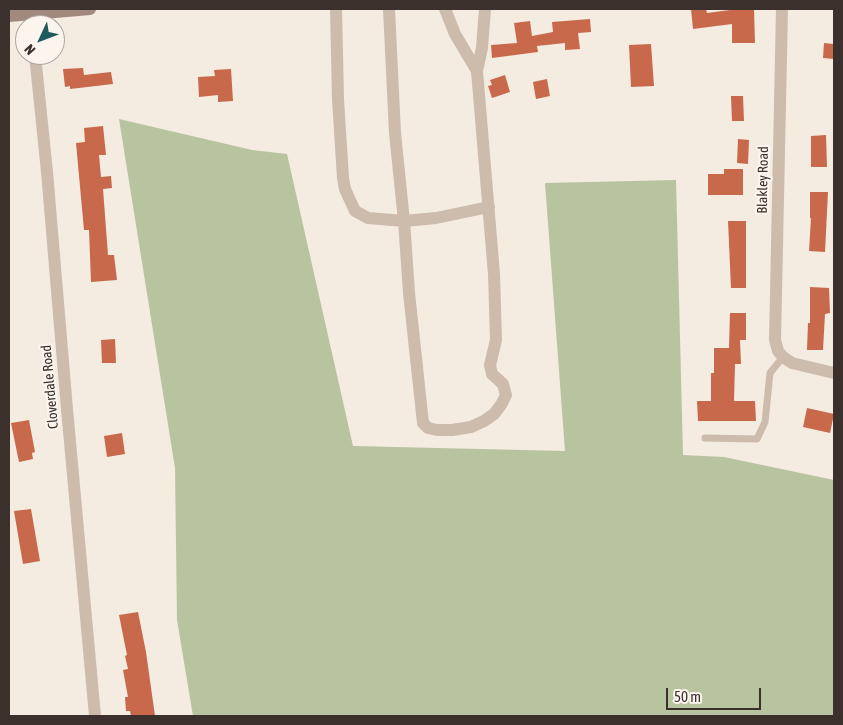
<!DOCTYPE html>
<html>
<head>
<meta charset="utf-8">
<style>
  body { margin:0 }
  #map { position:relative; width:843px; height:725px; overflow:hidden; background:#f4ebe1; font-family:"Asap Condensed",sans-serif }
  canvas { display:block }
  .frame { position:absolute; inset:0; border:10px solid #3b302b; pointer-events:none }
  .north { position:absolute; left:15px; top:15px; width:50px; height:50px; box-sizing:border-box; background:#fbf5ee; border:1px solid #aea6a0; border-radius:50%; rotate:227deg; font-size:14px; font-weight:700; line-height:20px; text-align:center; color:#3b302b }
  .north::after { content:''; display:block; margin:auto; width:18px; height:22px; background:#1f5a5e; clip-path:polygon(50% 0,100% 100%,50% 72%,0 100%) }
  .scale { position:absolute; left:666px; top:688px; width:95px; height:22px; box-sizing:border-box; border:2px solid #3b302b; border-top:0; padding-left:6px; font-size:15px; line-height:18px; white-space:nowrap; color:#3b302b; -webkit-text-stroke:4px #fbf5ee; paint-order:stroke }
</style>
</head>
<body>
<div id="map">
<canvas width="843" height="725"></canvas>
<div class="frame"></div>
<div class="north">N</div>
<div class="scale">50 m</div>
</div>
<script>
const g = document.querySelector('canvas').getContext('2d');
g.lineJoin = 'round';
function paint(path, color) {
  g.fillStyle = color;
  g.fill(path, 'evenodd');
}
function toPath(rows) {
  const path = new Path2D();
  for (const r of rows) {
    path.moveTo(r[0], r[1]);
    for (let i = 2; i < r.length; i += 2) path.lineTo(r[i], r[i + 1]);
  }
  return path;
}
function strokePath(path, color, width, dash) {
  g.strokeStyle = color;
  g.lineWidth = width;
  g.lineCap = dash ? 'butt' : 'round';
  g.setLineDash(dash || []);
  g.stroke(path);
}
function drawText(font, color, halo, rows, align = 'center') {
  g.font = font + ' "Asap Condensed",sans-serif';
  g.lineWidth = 4.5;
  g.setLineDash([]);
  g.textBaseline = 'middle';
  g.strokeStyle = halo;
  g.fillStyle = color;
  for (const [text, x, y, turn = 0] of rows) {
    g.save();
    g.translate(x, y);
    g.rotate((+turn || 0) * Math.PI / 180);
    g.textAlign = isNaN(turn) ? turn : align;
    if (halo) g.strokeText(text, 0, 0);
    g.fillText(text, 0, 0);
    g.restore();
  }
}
const green = toPath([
  [119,119,252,150,287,154,353,446,565,451,545,183,676,180,683,455,724,457,834,480,834,716,193,716,177,620,175,468]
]);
const building = toPath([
  [691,9,706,9,707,13,730,10,730,9,754,9,755,43,732,43,732,24,693,29],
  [590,19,591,32,578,33,580,49,565,50,565,43,537,46,538,52,492,58,491,45,517,43,514,23,530,21,532,36,553,32,552,22],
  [824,43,834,44,834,59,823,58],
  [651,44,654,86,631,87,629,45],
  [83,68,84,75,111,72,113,84,70,89,70,86,65,87,63,69],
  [231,69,233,101,218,102,218,95,199,97,198,77,215,76,214,70],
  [505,75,510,92,492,98,488,86,492,85,490,80],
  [547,79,550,96,536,99,533,82],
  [731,96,743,96,744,121,732,121],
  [103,126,106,155,99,155,101,177,111,176,112,188,103,189,108,255,114,255,117,280,91,282,89,230,84,230,76,143,85,142,84,128],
  [826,135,827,167,811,167,811,136],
  [738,139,749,140,748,164,737,163],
  [724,169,743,169,743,195,708,195,708,174,724,174],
  [810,192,828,192,825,252,809,251,811,218,810,218],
  [728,221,746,221,746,288,731,288],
  [810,287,829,288,830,313,825,314,823,350,807,350,808,323,810,323],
  [730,313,746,313,746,340,740,340,741,364,735,364,734,401,755,401,756,421,698,421,697,401,711,401,711,373,714,373,714,348,729,348],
  [115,339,116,363,102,363,101,340],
  [807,408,834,414,830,433,803,427],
  [29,420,35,452,32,453,33,459,19,462,11,423],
  [122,433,125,454,107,457,104,436],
  [31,509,40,561,23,564,14,511],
  [138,612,146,652,155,716,131,716,130,711,126,711,125,697,128,697,123,670,128,669,125,656,127,655,119,615]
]);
const service = toPath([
  [705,438,757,439,765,422,770,373,783,357]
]);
const minor = toPath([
  [336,9,338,99,343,178,345,189,355,211,368,218,404,221,436,218,489,207],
  [389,9,395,133,404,221,409,293,423,423,428,428,437,430,452,430,471,427,484,421,494,414,501,405,506,395,503,384,492,374,490,365,496,340,494,274,477,71,455,34,445,9],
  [782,9,775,340,778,351,783,357,792,363,834,373],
  [35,55,47,172,67,409,95,716],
  [477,71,482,48,485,9]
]);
const secondary = toPath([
  [9,16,90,9]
]);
const streetNames = [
  ["Blakley Road",763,180,-89],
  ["Cloverdale Road",50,387,-95]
];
paint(green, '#b8c4a0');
paint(building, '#c8694b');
strokePath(service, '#cdbbac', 7);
strokePath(minor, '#cdbbac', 12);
strokePath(secondary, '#a18a7d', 12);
drawText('14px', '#3b302b', '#fbf5ee', streetNames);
</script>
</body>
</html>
